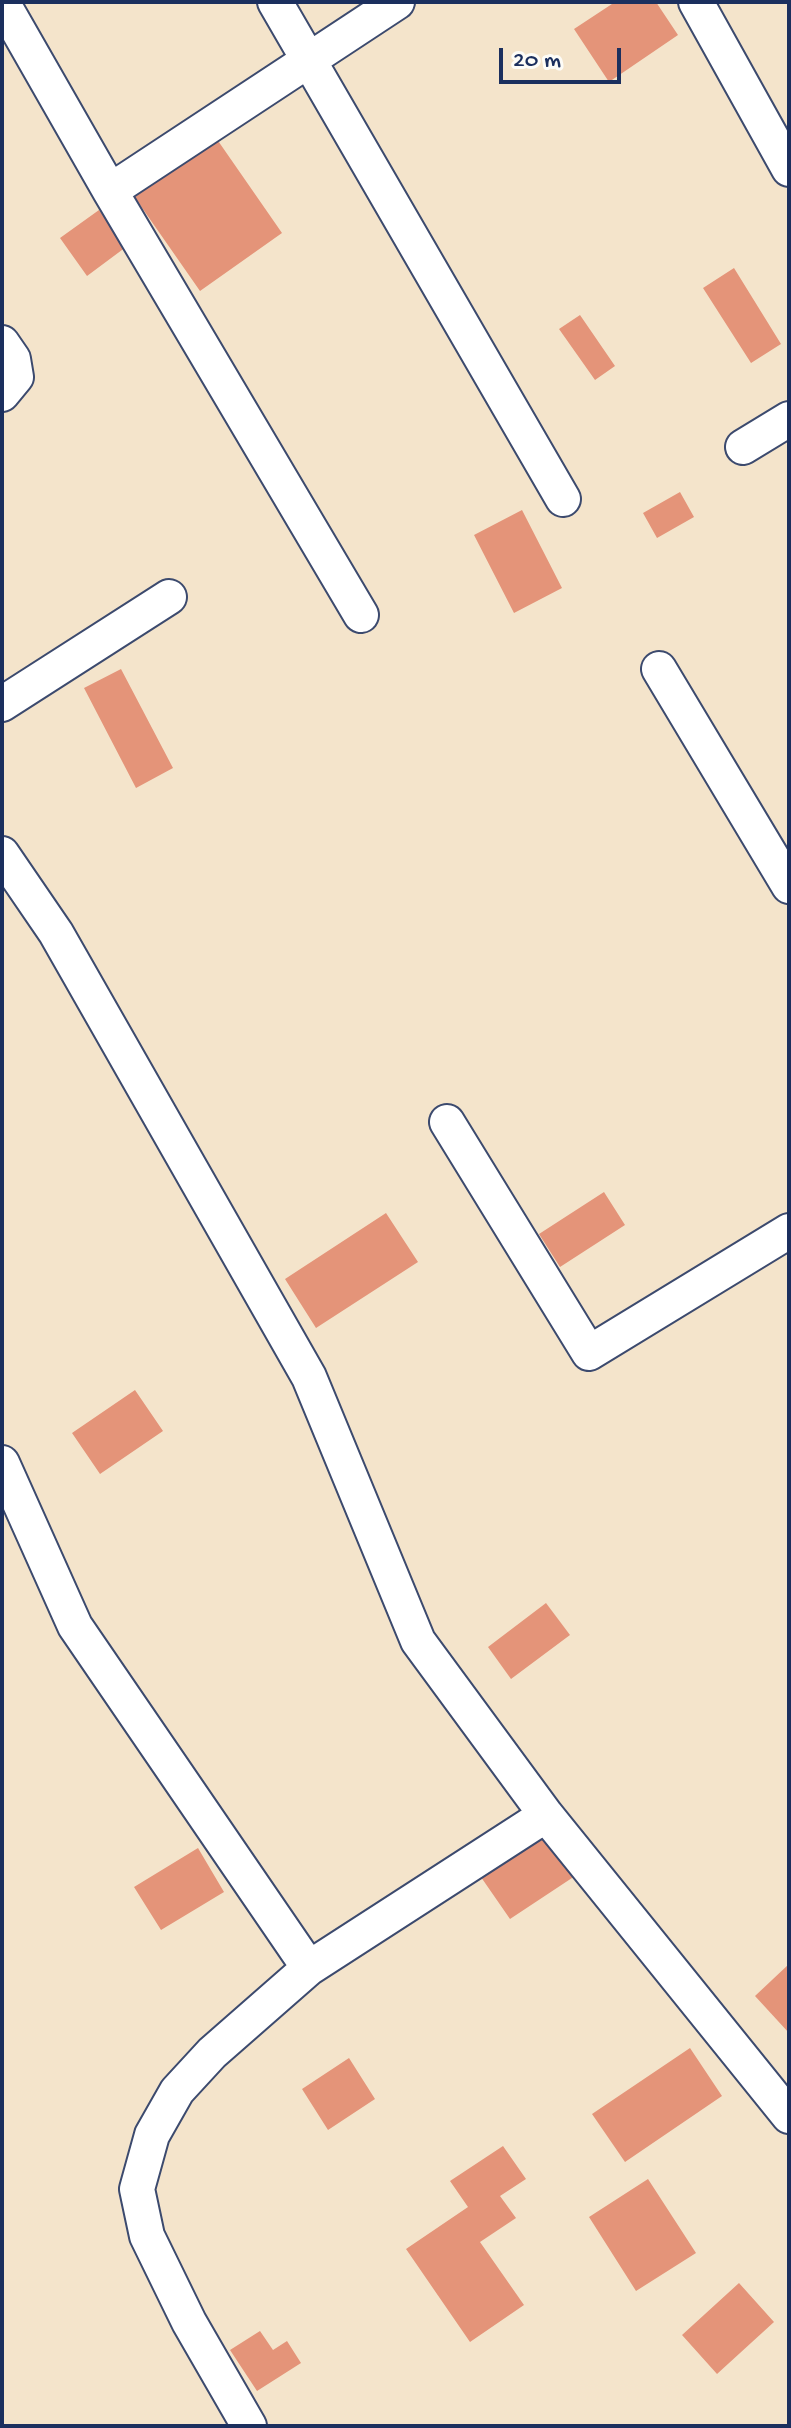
<!DOCTYPE html>
<html>
<head>
<meta charset="utf-8">
<style>
  body { margin:0 }
  #map { position:relative; width:791px; height:2428px; overflow:hidden; background:#f4e4cb; font-family:"Gochi Hand",sans-serif }
  canvas { display:block }
  .frame { position:absolute; inset:0; border:4px solid #1b2f5e; pointer-events:none }
  .scale { position:absolute; left:499px; top:48px; width:122px; height:36px; box-sizing:border-box; border:4px solid #1b2f5e; border-top:0; padding-left:10px; font-size:24px; line-height:28px; white-space:nowrap; color:#1b2f5e; -webkit-text-stroke:6px #fdfcf7; paint-order:stroke }
</style>
</head>
<body>
<div id="map">
<canvas width="791" height="2428"></canvas>
<div class="frame"></div>
<div class="scale">20 m</div>
</div>
<script>
const g = document.querySelector('canvas').getContext('2d');
g.lineJoin = 'round';
function paint(path, color) {
  g.fillStyle = color;
  g.fill(path, 'evenodd');
}
function toPath(rows) {
  const path = new Path2D();
  for (const r of rows) {
    path.moveTo(r[0], r[1]);
    for (let i = 2; i < r.length; i += 2) path.lineTo(r[i], r[i + 1]);
  }
  return path;
}
function strokePath(path, color, width, dash) {
  g.strokeStyle = color;
  g.lineWidth = width;
  g.lineCap = dash ? 'butt' : 'round';
  g.setLineDash(dash || []);
  g.stroke(path);
}
const building = toPath([
  [615,2,656,2,678,35,609,82,574,29],
  [214,135,282,233,200,291,131,192],
  [99,210,126,247,87,276,60,238],
  [734,268,781,344,751,363,703,288],
  [580,315,615,366,595,380,559,329],
  [680,492,694,517,657,538,643,513],
  [522,510,562,588,514,613,474,535],
  [121,669,173,768,136,788,84,688],
  [604,1192,625,1225,560,1267,539,1234],
  [386,1213,418,1262,316,1328,285,1279],
  [135,1390,163,1431,100,1474,72,1433],
  [546,1603,570,1635,511,1679,488,1647],
  [539,1823,575,1876,510,1919,474,1867],
  [198,1848,224,1892,161,1930,134,1887],
  [789,1964,789,2033,755,1996],
  [690,2048,722,2096,625,2162,592,2114],
  [349,2058,375,2099,328,2130,302,2089],
  [503,2146,526,2179,500,2196,516,2218,480,2242,524,2305,470,2342,406,2249,468,2207,450,2181],
  [648,2179,696,2253,636,2291,589,2217],
  [739,2283,774,2322,717,2374,682,2335],
  [260,2331,273,2350,287,2341,301,2363,257,2391,230,2350]
]);
const minor = toPath([
  [2,2,110,191,361,615],
  [275,2,563,499],
  [696,2,789,169],
  [110,191,397,2],
  [2,343,13,359,16,377,2,394],
  [743,447,789,419],
  [659,669,789,886],
  [2,704,169,597],
  [2,854,56,933,309,1377,418,1641,546,1815,789,2116],
  [447,1122,589,1353,789,1231],
  [2,1463,75,1626,309,1968],
  [249,2426,189,2322,147,2236,137,2189,152,2135,177,2091,212,2053,309,1968,546,1815]
]);
paint(building, '#e49479');
strokePath(minor, '#3c4a6e', 38);
strokePath(minor, '#fff', 34);
</script>
</body>
</html>
